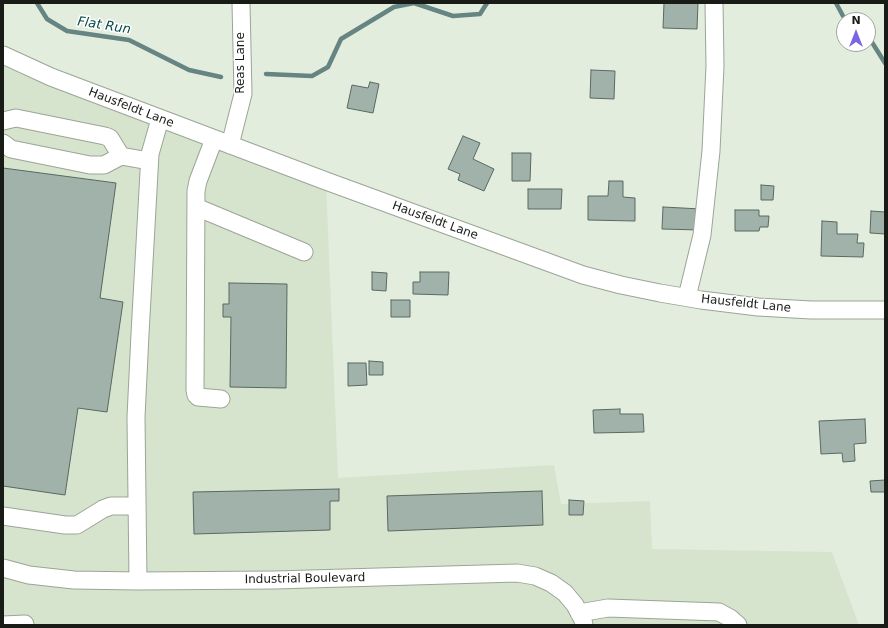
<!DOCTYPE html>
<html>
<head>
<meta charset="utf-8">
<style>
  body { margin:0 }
  #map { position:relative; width:888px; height:628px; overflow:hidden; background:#e3edde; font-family:"DejaVu Sans",sans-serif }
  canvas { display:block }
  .frame { position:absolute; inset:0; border:4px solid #181b16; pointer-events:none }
  .north { position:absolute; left:836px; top:12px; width:40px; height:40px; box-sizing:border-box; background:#fff; border:1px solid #a3a4a2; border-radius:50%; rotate:0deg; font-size:11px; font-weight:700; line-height:16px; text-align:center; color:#181b16 }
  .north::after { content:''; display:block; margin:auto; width:14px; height:18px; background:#7866e2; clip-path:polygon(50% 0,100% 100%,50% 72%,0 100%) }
</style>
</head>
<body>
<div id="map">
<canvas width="888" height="628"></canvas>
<div class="frame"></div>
<div class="north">N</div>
</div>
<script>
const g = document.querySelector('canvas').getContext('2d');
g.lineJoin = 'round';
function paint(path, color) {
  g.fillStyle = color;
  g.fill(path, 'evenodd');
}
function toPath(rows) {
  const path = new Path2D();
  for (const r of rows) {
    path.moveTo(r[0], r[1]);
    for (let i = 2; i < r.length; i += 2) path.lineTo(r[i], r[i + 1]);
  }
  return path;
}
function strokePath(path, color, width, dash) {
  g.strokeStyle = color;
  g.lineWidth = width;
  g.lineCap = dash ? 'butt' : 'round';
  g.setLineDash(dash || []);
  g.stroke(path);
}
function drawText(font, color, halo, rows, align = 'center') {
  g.font = font + ' "DejaVu Sans",sans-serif';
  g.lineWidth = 3;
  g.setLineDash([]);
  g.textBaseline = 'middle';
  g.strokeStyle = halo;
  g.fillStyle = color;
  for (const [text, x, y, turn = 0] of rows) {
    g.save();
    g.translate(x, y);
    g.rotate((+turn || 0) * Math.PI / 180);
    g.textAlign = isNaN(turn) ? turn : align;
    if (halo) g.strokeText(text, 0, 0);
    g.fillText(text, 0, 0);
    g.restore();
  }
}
const built = toPath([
  [3,55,326,181,338,478,554,465,561,504,650,501,652,549,832,552,859,625,3,625]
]);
const stream = toPath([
  [37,3,47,19,67,31,129,40,189,70,221,77],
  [836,3,843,16,849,20],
  [868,36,885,63],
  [266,74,312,76,328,67,341,39,394,7,414,3,453,16,480,14,487,3]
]);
const building = toPath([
  [664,3,698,3,697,29,663,28,664,3],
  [591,70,615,71,614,99,590,98,591,70],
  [370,82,379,84,373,113,347,108,352,85,368,88,370,82],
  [463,136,480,143,473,159,494,169,484,191,458,180,460,174,448,169,463,136],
  [512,153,531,153,530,181,512,181,512,153],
  [3,168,116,183,100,298,123,302,107,412,78,408,65,495,3,486,3,168],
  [609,181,623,181,623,197,635,198,635,221,588,220,588,196,608,196,609,181],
  [761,185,774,186,773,200,761,200,761,185],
  [528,189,562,189,561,209,528,209,528,189],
  [663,207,701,209,700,230,662,229,663,207],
  [735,210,759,210,759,216,769,216,768,227,760,227,759,231,735,231,735,210],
  [871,211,885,212,885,234,870,233,871,211],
  [822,221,837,222,837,234,858,234,857,243,864,243,863,257,821,256,822,221],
  [372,272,387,273,386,291,372,290,372,272],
  [420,272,449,272,448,295,413,294,413,282,420,282,420,272],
  [229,283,287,284,286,388,230,387,231,317,223,317,223,304,229,304,229,283],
  [391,300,410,300,410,317,391,317,391,300],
  [369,361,383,362,383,375,369,375,369,361],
  [348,363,366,363,367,385,348,386,348,363],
  [620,409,620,414,643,414,644,432,594,433,593,410,620,409],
  [865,419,866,443,854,444,855,461,843,462,842,453,821,454,819,421,865,419],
  [885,480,885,492,871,492,870,481,885,480],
  [339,489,339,501,330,501,330,530,194,534,193,492,339,489],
  [542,491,543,525,388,531,387,496,542,491],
  [569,500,584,501,583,515,569,515,569,500]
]);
const minor = toPath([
  [3,55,51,77,326,181,583,275,621,285,660,293,701,300,758,307,811,310,885,310],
  [3,121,16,118,105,136,110,138,121,156],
  [214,139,198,181,196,191,195,390,196,395,198,397,221,399],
  [3,143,11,149,90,165,104,165,121,156,149,161],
  [230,145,243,94,241,3],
  [196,207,304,252],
  [687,297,702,235,711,151,715,66,714,3],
  [3,516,65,525,77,525,103,509,111,506,137,506],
  [3,568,29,575,74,580,138,581,275,580,517,573,535,576,551,583,565,593,575,605,583,620,584,625],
  [138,581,136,417,140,334,150,154,160,119],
  [579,613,608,608,719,612,730,618,738,625],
  [3,625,25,624]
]);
const streetNames = [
  ["Reas Lane",241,63,-90],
  ["Hausfeldt Lane",131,108,21],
  ["Hausfeldt Lane",435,221,20],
  ["Hausfeldt Lane",746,304,6],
  ["Industrial Boulevard",305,579,-1]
];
const waterNames = [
  ["Flat Run",104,26,9]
];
paint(built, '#d6e4ce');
strokePath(stream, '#658482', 4.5);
paint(building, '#a0b2a9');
strokePath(building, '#596961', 1);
strokePath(minor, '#9ba596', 19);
strokePath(minor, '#fff', 17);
drawText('12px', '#181b16', '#fff', streetNames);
drawText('italic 13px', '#084b4b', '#fff', waterNames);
</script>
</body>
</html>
